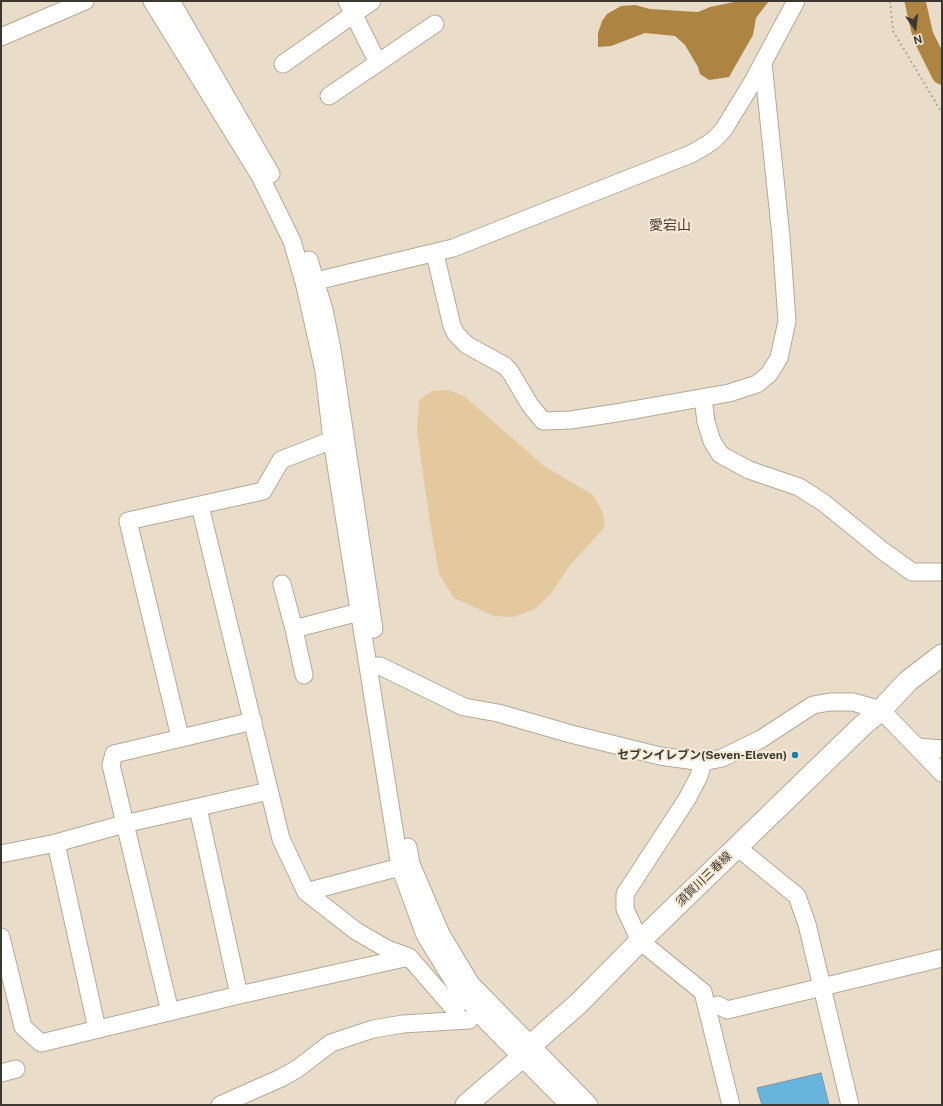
<!DOCTYPE html>
<html>
<head>
<meta charset="utf-8">
<style>
  body { margin:0 }
  #map { position:relative; width:943px; height:1106px; overflow:hidden; background:#e9ddc9; font-family:"Public Sans",sans-serif }
  canvas { display:block }
  .frame { position:absolute; inset:0; border:2px solid #3c372f; pointer-events:none }
  .north { position:absolute; left:895px; top:8px; width:40px; height:40px; -webkit-text-stroke:3px #f7ead6; paint-order:stroke; rotate:166deg; font-size:11px; font-weight:700; line-height:16px; text-align:center; color:#3c372f }
  .north::after { content:''; display:block; margin:auto; width:14px; height:18px; background:#3c372f; clip-path:polygon(50% 0,100% 100%,50% 72%,0 100%) }
</style>
</head>
<body>
<div id="map">
<canvas width="943" height="1106"></canvas>
<div class="frame"></div>
<div class="north">N</div>
</div>
<script>
const g = document.querySelector('canvas').getContext('2d');
g.lineJoin = 'round';
function paint(path, color) {
  g.fillStyle = color;
  g.fill(path, 'evenodd');
}
function toPath(rows) {
  const path = new Path2D();
  for (const r of rows) {
    path.moveTo(r[0], r[1]);
    for (let i = 2; i < r.length; i += 2) path.lineTo(r[i], r[i + 1]);
  }
  return path;
}
function strokePath(path, color, width, dash) {
  g.strokeStyle = color;
  g.lineWidth = width;
  g.lineCap = dash ? 'butt' : 'round';
  g.setLineDash(dash || []);
  g.stroke(path);
}
function drawText(font, color, halo, rows, align = 'center') {
  g.font = font + ' "Public Sans","Noto Sans JP",sans-serif';
  g.lineWidth = 4;
  g.setLineDash([]);
  g.textBaseline = 'middle';
  g.strokeStyle = halo;
  g.fillStyle = color;
  for (const [text, x, y, turn = 0] of rows) {
    g.save();
    g.translate(x, y);
    g.rotate((+turn || 0) * Math.PI / 180);
    g.textAlign = isNaN(turn) ? turn : align;
    if (halo) g.strokeText(text, 0, 0);
    g.fillText(text, 0, 0);
    g.restore();
  }
}
const green = toPath([
  [448,390,464,396,544,466,593,495,603,513,605,527,570,565,550,595,535,609,513,617,494,616,454,598,439,574,430,523,417,431,419,400,432,391]
]);
const water = toPath([
  [739,1,769,1,756,18,753,35,729,77,709,80,700,74,698,67,685,45,675,36,645,33,611,46,598,47,598,33,602,21,607,14,621,6,635,5,650,9,698,12,710,7]
]);
const river = toPath([
  [915,1,923,36,942,74]
]);
const building = toPath([
  [821,1073,829,1105,762,1105,757,1088,821,1073]
]);
const path = toPath([
  [890,1,893,31,942,113]
]);
const minor = toPath([
  [152,1,260,176,292,241,304,282,324,371,332,440,400,867,425,935,457,987,485,1020,569,1105],
  [171,1,271,174],
  [347,1,378,63],
  [1,37,85,1],
  [283,64,372,1],
  [329,96,435,24],
  [435,254,452,326,456,334,467,345,505,366,511,373,530,405,543,421,571,420,622,412,729,393,757,384,769,374,779,358,787,321,781,237,763,63],
  [309,260,324,310,332,349,374,629],
  [316,281,453,248,691,154,705,146,715,139,724,129,752,83,796,1],
  [703,398,706,422,712,441,720,454,725,457,749,470,799,487,824,503,883,551,912,572,942,572],
  [200,506,281,839,306,892,356,931,387,949,409,957,456,1011,457,1020],
  [282,584,294,629,359,612],
  [294,629,304,675],
  [368,666,380,666,464,707,498,713,571,734,660,756,703,762,722,758,761,739,813,705,830,702,853,702,881,710,942,773],
  [180,737,128,521,263,491,281,460,332,440],
  [918,747,942,749],
  [703,762,699,776,687,799,625,894,625,909,640,941,703,992,731,1105],
  [198,808,239,995],
  [56,843,97,1029],
  [408,847,411,864,441,934,471,984,589,1105],
  [737,847,797,896,807,924,850,1105],
  [1,854,56,843,124,824,269,791],
  [306,892,400,867],
  [1,937,23,1027,41,1043,239,995,409,957],
  [718,1005,727,1010,942,958],
  [170,1012,111,765,114,754,253,721],
  [1,1073,16,1069],
  [220,1105,281,1078,297,1069,331,1043,373,1029,403,1024,469,1020]
]);
const major = toPath([
  [466,1105,521,1058,530,1046,578,1004,640,941,863,725,881,710,908,681,942,655]
]);
const markers = [
  [795,755,4,"#1b7da9"]
];
const poiNames = [
  ["セブンイレブン(Seven-Eleven)",787,755]
];
const streetNames = [
  ["須賀川三春線",704,879,-44]
];
const quarterNames = [
  ["愛宕山",670,226]
];
paint(green, '#e4c99f');
paint(water, '#ad8441');
strokePath(river, '#ad8441', 21);
paint(building, '#67b5df');
strokePath(building, '#7e929e', 1);
strokePath(minor, '#b5a997', 19);
strokePath(major, '#b5a997', 23);
strokePath(path, '#b3a999', 2, [2, 3]);
strokePath(minor, '#fff', 17);
strokePath(major, '#fff', 21);
for (const [x, y, r, color] of markers) {
  const dot = new Path2D();
  dot.arc(x, y, r, 0, 2 * Math.PI);
  g.fillStyle = color;
  g.fill(dot);
  strokePath(dot, '#f7ead6', 1.5);
}
drawText('bold 12px', '#3c372f', '#f7ead6', poiNames, 'right');
drawText('12px', '#3c372f', '#f7ead6', streetNames);
drawText('14px', '#453a2b', '#f7ead6', quarterNames);
</script>
</body>
</html>
